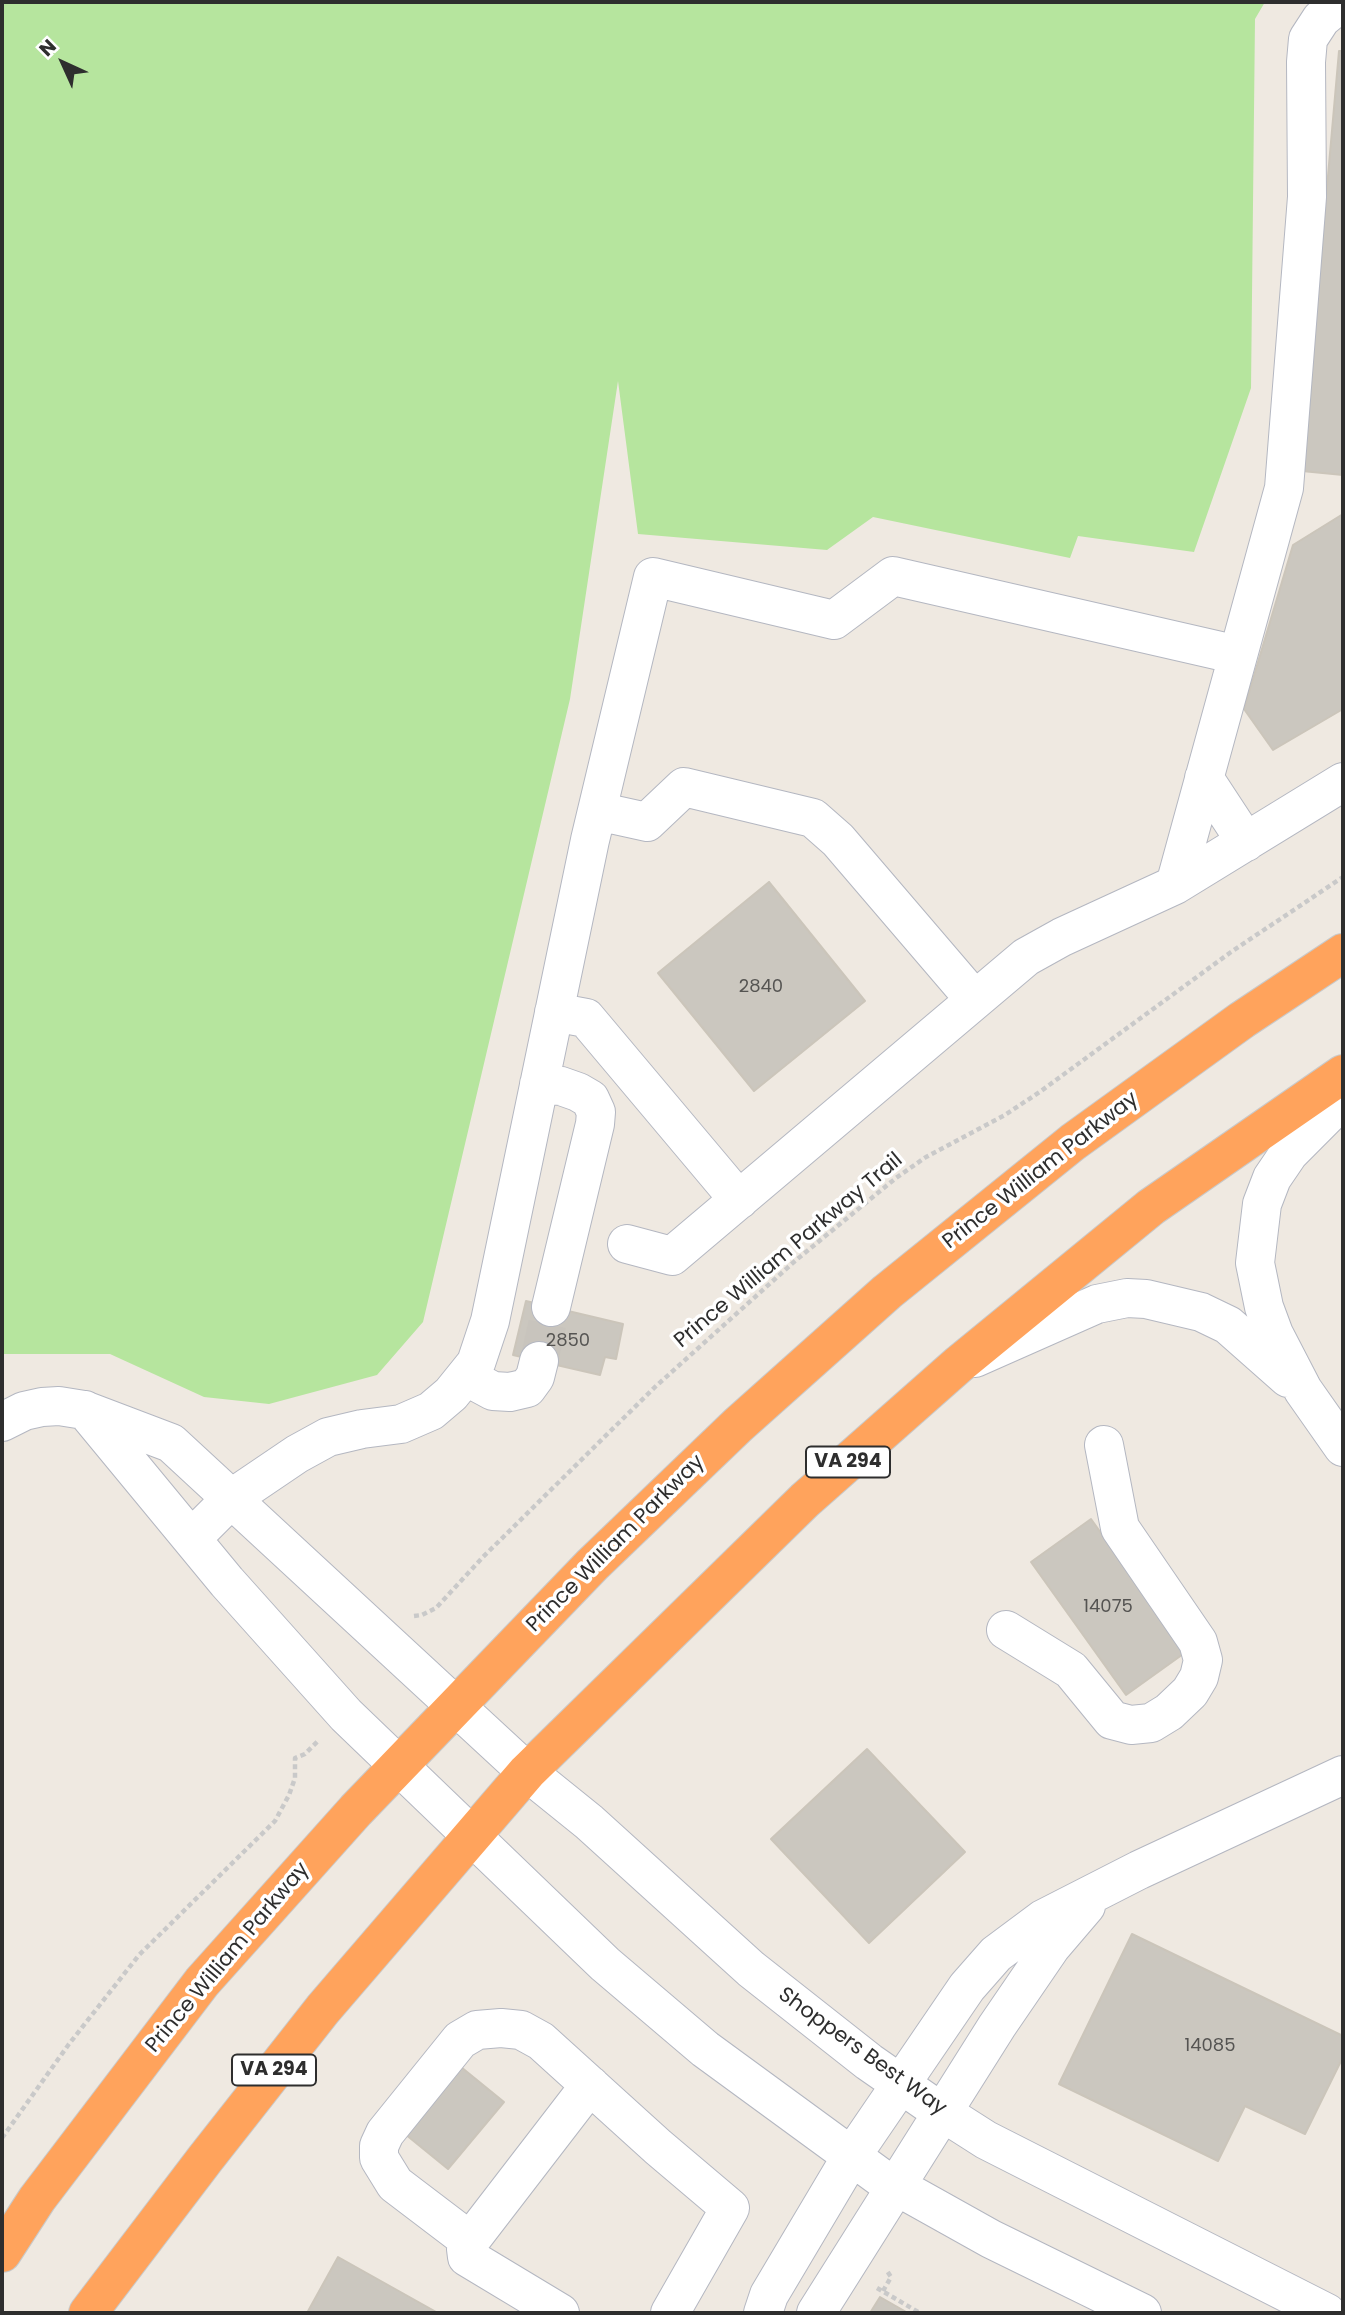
<!DOCTYPE html>
<html>
<head>
<meta charset="utf-8">
<style>
  body { margin:0 }
  #map { position:relative; width:1345px; height:2315px; overflow:hidden; background:#efe9e1; font-family:Poppins,sans-serif }
  canvas { display:block }
  .frame { position:absolute; inset:0; border:4px solid #2e2e2e; pointer-events:none }
  .north { position:absolute; left:28px; top:28px; width:70px; height:70px; -webkit-text-stroke:5px #fff; paint-order:stroke; rotate:315deg; font-size:19px; font-weight:700; line-height:28px; text-align:center; color:#2e2e2e }
  .north::after { content:''; display:block; margin:auto; width:24px; height:32px; background:#2e2e2e; clip-path:polygon(50% 0,100% 100%,50% 72%,0 100%) }
</style>
</head>
<body>
<div id="map">
<canvas width="1345" height="2315"></canvas>
<div class="frame"></div>
<div class="north">N</div>
</div>
<script>
const g = document.querySelector('canvas').getContext('2d');
g.lineJoin = 'round';
function paint(path, color) {
  g.fillStyle = color;
  g.fill(path, 'evenodd');
}
function toPath(rows) {
  const path = new Path2D();
  for (const r of rows) {
    path.moveTo(r[0], r[1]);
    for (let i = 2; i < r.length; i += 2) path.lineTo(r[i], r[i + 1]);
  }
  return path;
}
function strokePath(path, color, width, dash) {
  g.strokeStyle = color;
  g.lineWidth = width;
  g.lineCap = dash ? 'butt' : 'round';
  g.setLineDash(dash || []);
  g.stroke(path);
}
function drawText(font, color, halo, rows, align = 'center') {
  g.font = font + ' Poppins,sans-serif';
  g.lineWidth = 7;
  g.setLineDash([]);
  g.textBaseline = 'middle';
  g.strokeStyle = halo;
  g.fillStyle = color;
  for (const [text, x, y, turn = 0] of rows) {
    g.save();
    g.translate(x, y);
    g.rotate((+turn || 0) * Math.PI / 180);
    g.textAlign = isNaN(turn) ? turn : align;
    if (halo) g.strokeText(text, 0, 0);
    g.fillText(text, 0, 0);
    g.restore();
  }
}
const green = toPath([
  [2,2,1265,2,1255,19,1251,388,1194,552,1078,536,1070,558,873,517,827,550,638,534,618,381,570,699,423,1322,377,1375,269,1404,204,1397,110,1354,2,1354]
]);
const building = toPath([
  [1339,51,1343,51,1343,475,1302,471,1339,51],
  [1343,514,1343,709,1273,750,1244,709,1293,545,1343,514],
  [769,882,865,1001,754,1091,658,973,769,882],
  [526,1301,623,1324,616,1359,605,1357,600,1375,513,1355,526,1301],
  [1091,1519,1186,1652,1126,1695,1031,1562,1091,1519],
  [867,1749,965,1852,869,1943,771,1839,867,1749],
  [1132,1934,1343,2036,1343,2057,1305,2134,1245,2106,1218,2161,1059,2084,1132,1934],
  [461,2067,504,2102,448,2169,405,2134,461,2067],
  [338,2257,438,2313,307,2313,338,2257],
  [880,2297,908,2313,870,2313,880,2297]
]);
const minorTunnel = toPath([
  [539,1361,551,1307]
]);
const path = toPath([
  [414,1616,422,1615,436,1608,482,1558,655,1387,795,1261,896,1178,926,1157,1005,1115,1041,1091,1231,952,1343,877],
  [2,2138,69,2044,139,1955,275,1821,289,1795,295,1778,295,1758,305,1754,318,1741],
  [877,2288,920,2313],
  [883,2291,891,2277,887,2271]
]);
const minor = toPath([
  [1204,778,1246,842],
  [597,811,647,822,684,787,813,818,838,840,975,1000],
  [1175,885,1284,488,1307,197,1306,62,1308,39,1321,19,1333,9,1343,5],
  [554,1012,586,1018,739,1200],
  [539,1084,561,1086,578,1092,590,1099,596,1112,595,1124,551,1307],
  [1343,1099,1289,1153,1272,1178,1262,1204,1255,1263,1264,1307,1274,1334,1303,1390,1343,1447],
  [627,1244,672,1256,1026,957,1062,937,1175,885,1343,782],
  [975,1358,1097,1304,1127,1298,1146,1299,1201,1312,1228,1325,1288,1378],
  [467,1377,493,1391,510,1392,527,1388,535,1377,539,1361],
  [85,1410,227,1582,346,1715,605,1964,705,2049,880,2177,991,2239,1142,2313],
  [2,1422,24,1411,42,1407,59,1406,84,1410,171,1443,527,1772,589,1822,751,1969,869,2062,928,2103,986,2140,1327,2313],
  [192,1538,232,1498,297,1454,328,1437,362,1429,401,1424,431,1411,451,1394,476,1363,490,1321,590,840,653,577,834,620,893,576,1238,655],
  [1006,1630,1071,1670,1112,1720,1131,1725,1151,1723,1169,1712,1190,1692,1199,1677,1203,1660,1198,1642,1120,1528,1104,1445],
  [470,2241,395,2184,379,2158,379,2146,385,2133,460,2040,477,2030,501,2028,521,2030,541,2041,658,2147,730,2208,670,2313],
  [560,2313,467,2257,466,2249,470,2241,590,2085],
  [763,2313,769,2295,851,2157,967,1987,996,1954,1043,1919,1139,1870,1343,1775],
  [816,2313,997,2026,1051,1947,1086,1906]
]);
const highway = toPath([
  [2,2253,37,2199,202,1982,356,1810,592,1565,738,1425,887,1292,1073,1142,1242,1020,1343,953],
  [88,2313,205,2159,323,2009,527,1772,805,1500,958,1365,1151,1207,1343,1074]
]);
const numberNames = [
  ["2840",761,987],
  ["2850",568,1341],
  ["14075",1108,1607],
  ["14085",1210,2046]
];
const shields = [
  [848,1462,84],
  [274,2070,84]
];
const shieldNames = [
  ["VA 294",848,1462],
  ["VA 294",274,2070]
];
const streetNames = [
  ["Prince William Parkway",1041,1171,-38],
  ["Prince William Parkway Trail",789,1251,-40],
  ["Prince William Parkway",616,1544,-45],
  ["Prince William Parkway",228,1958,-50],
  ["Shoppers Best Way",862,2052,36]
];
paint(green, '#b6e59e');
paint(building, '#cbc7bf');
strokePath(building, '#cbc5ba', 2);
strokePath(minorTunnel, '#c8c4bd', 38, [38, 19]);
strokePath(minor, '#b4b7c1', 40);
strokePath(highway, '#c9c9c9', 40);
strokePath(path, '#c9c9c9', 4.5, [5, 3.5]);
strokePath(minor, '#fff', 38);
strokePath(highway, '#ffa35c', 38);
drawText('18px', '#555452', null, numberNames);
for (const [x, y, w] of shields) {
  const box = new Path2D();
  box.roundRect(x - w / 2, y - 15.5, w, 31, 5);
  g.fillStyle = '#fff';
  g.fill(box);
  strokePath(box, '#2e2e2e', 2);
}
drawText('bold 19px', '#2e2e2e', null, shieldNames);
drawText('21px', '#2e2e2e', '#fff', streetNames);
</script>
</body>
</html>
